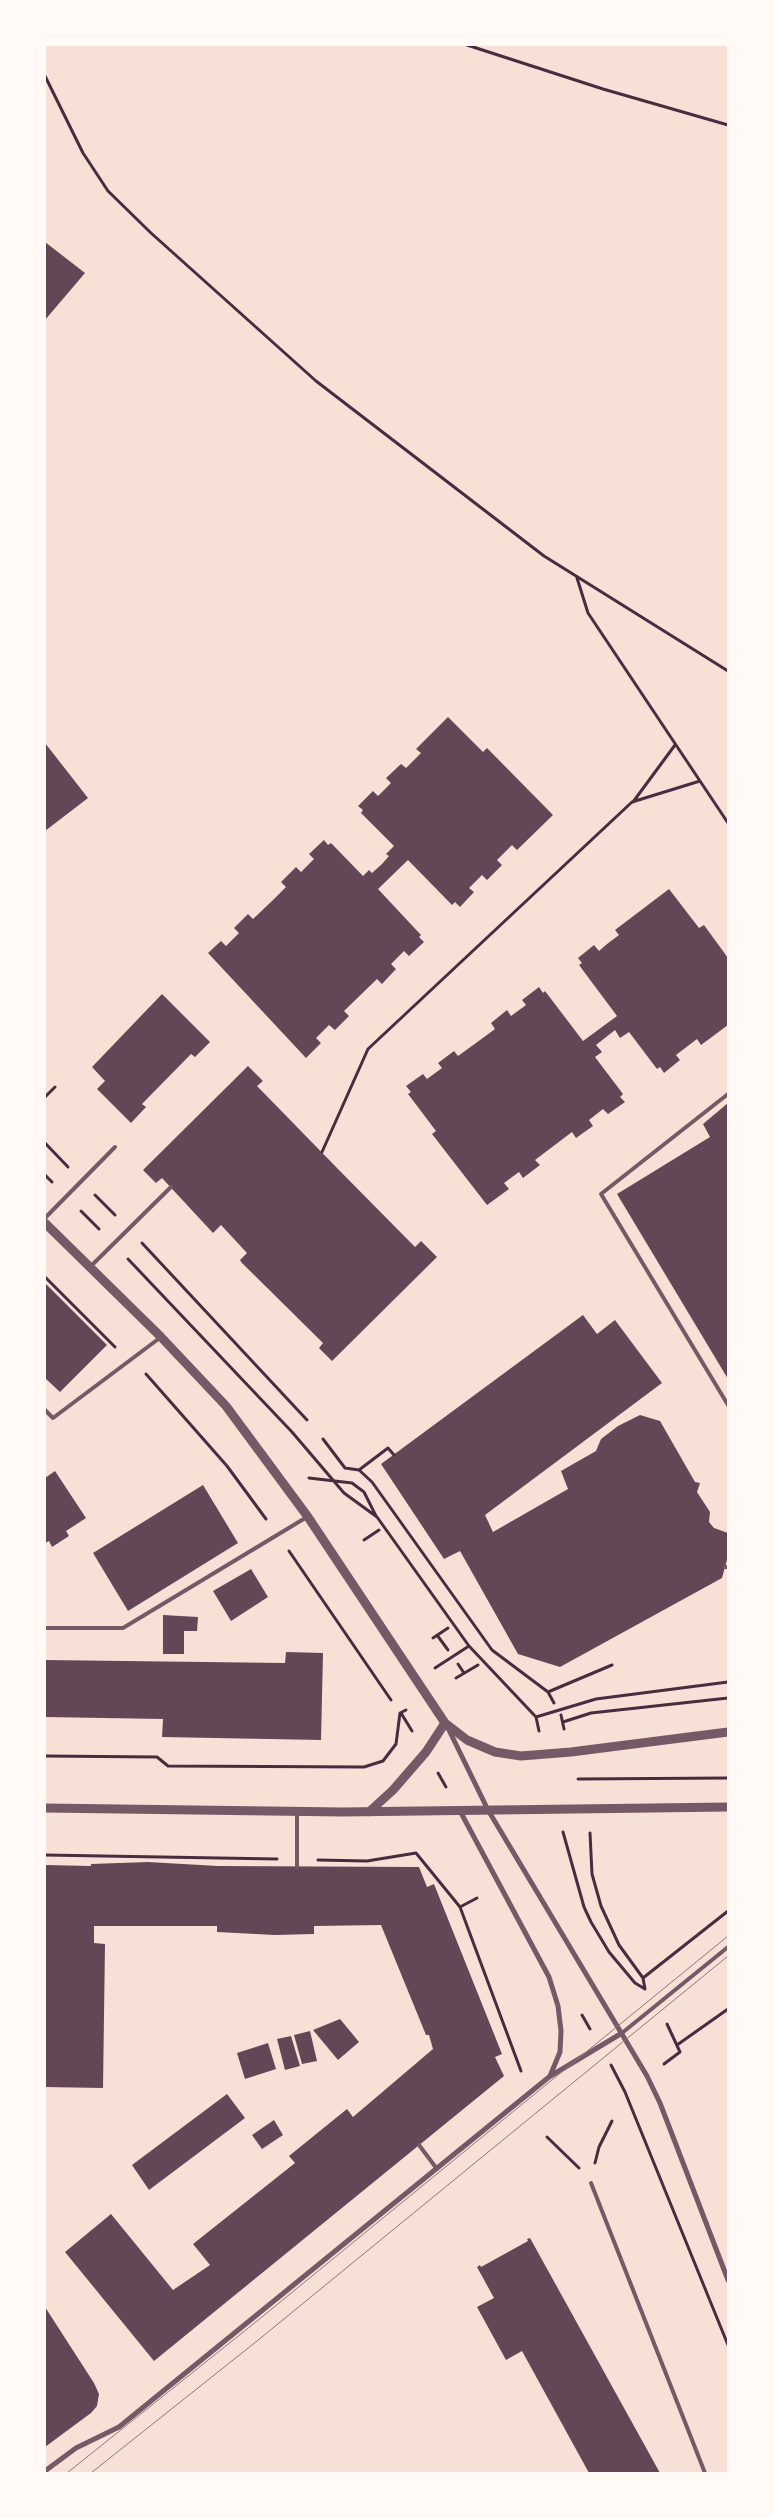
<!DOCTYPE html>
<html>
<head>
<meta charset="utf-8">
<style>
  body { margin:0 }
  #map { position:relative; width:773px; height:2518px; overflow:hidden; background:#f7e1d7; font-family:"Archivo Narrow",sans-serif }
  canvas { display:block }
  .frame { position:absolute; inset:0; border:46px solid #fffaf5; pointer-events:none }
</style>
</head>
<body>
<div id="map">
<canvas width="773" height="2518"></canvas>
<div class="frame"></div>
</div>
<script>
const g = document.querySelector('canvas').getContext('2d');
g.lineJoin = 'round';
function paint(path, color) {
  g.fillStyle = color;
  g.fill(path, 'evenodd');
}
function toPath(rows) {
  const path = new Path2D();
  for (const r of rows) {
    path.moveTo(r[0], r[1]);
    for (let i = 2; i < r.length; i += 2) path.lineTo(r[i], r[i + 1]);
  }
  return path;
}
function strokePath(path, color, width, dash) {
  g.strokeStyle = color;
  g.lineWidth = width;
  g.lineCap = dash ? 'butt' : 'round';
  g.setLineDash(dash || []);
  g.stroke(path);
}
const building = toPath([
  [45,242,85,273,45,320],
  [448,717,483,752,487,748,553,815,517,850,512,845,497,860,502,865,487,880,482,875,469,888,474,892,460,907,455,902,452,905,408,860,378,889,421,935,419,937,424,942,409,956,404,951,391,964,396,969,382,984,377,979,344,1011,349,1016,335,1030,329,1025,316,1038,321,1043,306,1058,208,953,221,941,226,946,239,933,234,928,248,914,253,919,272,901,286,887,281,882,296,867,301,872,314,859,309,854,324,840,328,845,331,843,363,876,369,870,372,873,382,864,389,856,386,854,394,846,361,813,363,810,358,806,373,791,378,796,391,783,386,778,401,764,406,768,421,753,416,749],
  [45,743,88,798,45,831],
  [669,889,699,928,704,925,728,958,728,1025,701,1045,697,1039,676,1055,680,1060,664,1073,660,1067,657,1069,629,1032,620,1038,615,1030,596,1045,602,1052,595,1057,623,1094,620,1097,625,1102,608,1114,603,1109,589,1120,593,1126,576,1138,572,1132,535,1160,540,1165,523,1178,519,1172,504,1183,509,1189,487,1205,432,1134,436,1131,408,1094,411,1092,406,1086,423,1074,427,1079,442,1068,438,1063,454,1051,458,1056,476,1043,495,1029,491,1023,507,1010,511,1016,526,1005,522,1000,539,987,543,993,545,991,583,1041,617,1016,579,965,582,963,578,958,594,945,599,951,607,944,619,935,615,930],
  [162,994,210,1042,195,1057,191,1054,142,1104,146,1107,131,1123,97,1089,105,1081,92,1067],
  [248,1066,263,1081,257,1086,337,1168,415,1247,421,1241,437,1257,332,1361,319,1348,323,1343,242,1263,240,1260,247,1253,221,1225,213,1233,162,1178,156,1183,143,1170],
  [728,1103,728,1379,617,1194,710,1137,703,1124],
  [45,1283,107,1345,60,1392,45,1378],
  [583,1315,597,1334,615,1320,662,1383,485,1515,493,1532,568,1489,561,1471,596,1451,601,1439,618,1426,640,1415,660,1421,695,1482,700,1483,697,1492,710,1512,709,1522,714,1528,728,1533,728,1556,722,1578,560,1667,518,1654,460,1551,444,1559,381,1464],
  [55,1471,86,1518,66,1531,69,1536,52,1547,49,1541,45,1543,45,1478],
  [203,1485,238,1543,128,1611,93,1553],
  [251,1569,268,1597,231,1621,213,1591],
  [163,1615,198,1617,197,1631,184,1631,184,1654,163,1654],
  [286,1652,323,1653,321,1740,162,1737,163,1719,45,1717,45,1660,285,1663],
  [148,1862,218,1866,419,1867,427,1887,434,1884,502,2054,495,2057,504,2076,154,2361,65,2252,111,2214,173,2290,210,2265,193,2244,295,2163,289,2156,347,2109,353,2117,433,2049,429,2035,426,2035,381,1925,314,1926,314,1934,275,1935,217,1932,217,1926,94,1926,94,1943,105,1944,103,2088,45,2087,45,1865,91,1866,91,1864],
  [340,2019,359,2042,338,2060,313,2030],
  [310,2031,317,2061,302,2064,294,2035],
  [291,2036,300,2066,285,2070,277,2039],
  [268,2043,276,2069,245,2079,237,2053],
  [227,2094,245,2118,149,2190,132,2165],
  [274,2120,283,2135,262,2149,252,2135],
  [530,2238,660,2473,589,2473,522,2351,506,2360,477,2307,494,2298,477,2267,480,2265,481,2267,528,2241,527,2239],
  [45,2307,94,2383,99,2394,97,2406,91,2413,45,2447]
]);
const path = toPath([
  [467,45,603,89,728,125],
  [45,76,83,153,108,191,151,233,316,381,544,556,728,671],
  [577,578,588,613,728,823],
  [633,802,675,745],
  [45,1097,55,1087],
  [45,1143,68,1167],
  [322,1152,368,1049,632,802,700,781],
  [45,1175,52,1182],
  [95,1195,115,1215],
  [81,1211,99,1229],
  [142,1243,307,1420],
  [128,1259,292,1432,344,1493,377,1517,469,1646,536,1717,596,1699,728,1682],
  [45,1277,115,1347],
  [146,1374,227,1466,266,1519],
  [323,1439,345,1468,359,1470,372,1482,492,1650,548,1692,554,1703],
  [359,1470,388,1448,394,1455],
  [309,1478,352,1483,364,1492,376,1516],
  [364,1540,379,1530],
  [289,1551,391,1700],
  [437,1635,448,1650],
  [433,1638,448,1628],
  [458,1664,464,1673],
  [435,1668,469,1646],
  [456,1678,478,1665],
  [548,1692,612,1665],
  [401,1713,412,1731],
  [561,1715,564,1729],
  [536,1717,539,1731],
  [563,1722,591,1713,728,1698],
  [45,1756,157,1757,168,1766,364,1767,383,1761,396,1744,400,1713,406,1710],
  [438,1773,446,1787],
  [578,1779,728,1778],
  [563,1832,584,1907,591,1922,609,1952,635,1983,645,1989],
  [590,1833,592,1874,601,1906,619,1945,643,1978,645,1989],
  [45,1855,277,1859],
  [318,1860,367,1861,416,1853,460,1907,521,2071],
  [460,1907,477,1898],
  [643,1978,728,1911],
  [582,2015,590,2029],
  [677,2045,728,2009],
  [664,2064,680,2052,667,2024],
  [611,2065,625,2092,728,2345],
  [547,2137,579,2168],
  [595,2163,599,2147,612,2121]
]);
const service = toPath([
  [728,1094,601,1194,728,1405],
  [45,1218,115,1147],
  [91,1266,171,1187],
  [45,1410,53,1418,161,1337],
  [725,1567,728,1567],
  [45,1628,123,1628,307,1517],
  [297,1867,297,1811],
  [622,2033,728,1947],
  [419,2145,437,2169],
  [591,2183,705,2473]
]);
const minor = toPath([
  [448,1728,488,1810,647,2076,660,2103,728,2280],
  [460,1811,549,1977,558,2006,561,2031,560,2052,550,2076],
  [45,2471,76,2448,119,2427,549,2077,622,2033]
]);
const tertiary = toPath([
  [45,1223,161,1337,226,1406,308,1517,445,1723,467,1740,495,1752,521,1756,571,1752,728,1732],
  [45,1808,343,1812,728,1807],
  [369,1812,393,1790,426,1752,445,1723]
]);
const tram = toPath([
  [67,2473,257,2321,728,1936],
  [91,2473,257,2341,728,1956]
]);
paint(building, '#644757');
strokePath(path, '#4a2c40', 3);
strokePath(service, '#755966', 4);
strokePath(minor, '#755966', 5);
strokePath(tertiary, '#755966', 9);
strokePath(tram, '#8f747c', 1);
</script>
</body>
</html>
